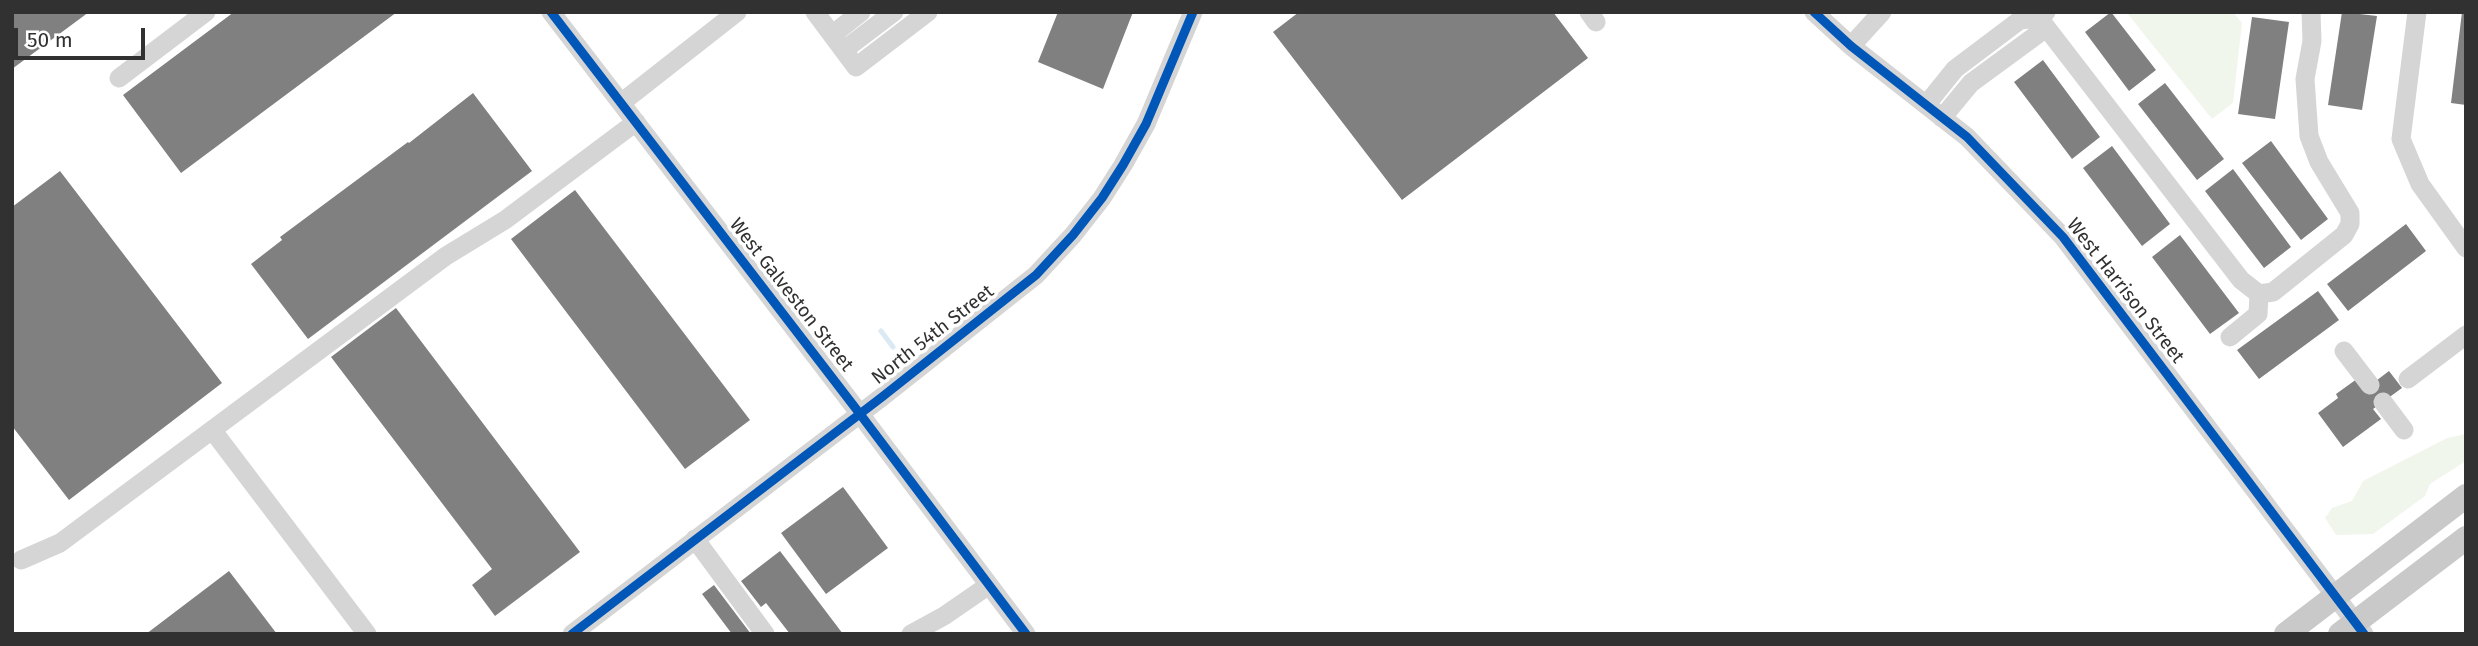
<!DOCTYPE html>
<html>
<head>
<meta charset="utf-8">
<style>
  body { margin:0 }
  #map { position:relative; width:2478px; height:646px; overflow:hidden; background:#fff; font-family:"Fira Sans",sans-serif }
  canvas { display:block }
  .frame { position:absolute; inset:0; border:14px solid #313131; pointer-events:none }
  .scale { position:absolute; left:14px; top:28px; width:131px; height:32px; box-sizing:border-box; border:4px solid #313131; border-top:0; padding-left:9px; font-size:21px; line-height:24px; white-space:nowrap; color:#313131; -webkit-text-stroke:5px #fff; paint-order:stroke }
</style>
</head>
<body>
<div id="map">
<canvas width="2478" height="646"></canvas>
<div class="frame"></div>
<div class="scale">50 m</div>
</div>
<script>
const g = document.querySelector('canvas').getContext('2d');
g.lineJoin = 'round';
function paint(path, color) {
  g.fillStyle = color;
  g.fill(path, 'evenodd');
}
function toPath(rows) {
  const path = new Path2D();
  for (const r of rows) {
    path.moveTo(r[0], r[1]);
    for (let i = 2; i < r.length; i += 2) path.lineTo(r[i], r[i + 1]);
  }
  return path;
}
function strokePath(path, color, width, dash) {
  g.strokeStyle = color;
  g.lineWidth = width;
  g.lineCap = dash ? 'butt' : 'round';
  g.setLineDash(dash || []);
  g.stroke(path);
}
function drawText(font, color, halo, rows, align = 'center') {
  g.font = font + ' "Fira Sans",sans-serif';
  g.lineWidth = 7;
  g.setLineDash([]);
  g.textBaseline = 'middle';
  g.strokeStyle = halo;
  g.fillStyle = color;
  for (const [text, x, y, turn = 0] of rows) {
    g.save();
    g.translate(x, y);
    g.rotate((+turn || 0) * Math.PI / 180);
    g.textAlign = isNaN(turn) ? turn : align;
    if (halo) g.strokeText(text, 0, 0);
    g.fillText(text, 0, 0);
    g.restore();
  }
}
const green = toPath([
  [2233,12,2242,23,2233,103,2212,119,2127,13],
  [2466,434,2466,461,2430,484,2425,496,2373,534,2336,535,2325,518,2332,508,2352,501,2363,481,2447,438]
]);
const stream = toPath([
  [881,331,893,347]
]);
const building = toPath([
  [12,12,89,12,12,69],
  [234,12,397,12,181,173,123,95],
  [1058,12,1133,12,1103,89,1038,62],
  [1299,12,1553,12,1588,58,1402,200,1273,32],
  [2111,12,2156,70,2129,91,2085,32],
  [2342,12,2377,16,2362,110,2328,105],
  [2462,12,2466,12,2466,105,2451,103],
  [2252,17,2289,22,2275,119,2238,114],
  [2043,60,2100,137,2072,159,2014,82],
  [2165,83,2224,159,2197,180,2138,104],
  [473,93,532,171,308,339,251,264,282,240,280,237,408,142,409,143],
  [2271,141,2328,219,2301,240,2242,163],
  [2112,146,2170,224,2142,246,2083,168],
  [2233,169,2291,247,2264,268,2205,191],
  [60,171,222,383,69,500,12,426,12,207],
  [575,190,750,420,685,469,511,239],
  [2406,224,2426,251,2348,311,2327,284],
  [2180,235,2239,313,2210,334,2152,257],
  [2318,291,2339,320,2259,379,2237,350],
  [396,308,580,552,495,616,472,585,492,569,331,357],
  [2389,371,2402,388,2373,409,2381,419,2343,447,2318,413,2338,398,2336,394,2361,376,2368,387],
  [843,487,888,548,826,594,781,533],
  [780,551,843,634,790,634,766,603,761,607,741,581],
  [229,571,277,634,146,634],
  [714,585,751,634,732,634,702,594]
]);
const minor = toPath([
  [551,12,860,414,1026,634],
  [815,12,856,67,928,12],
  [1589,12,1596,22],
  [1814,12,1851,46,1967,137,2063,237,2364,634],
  [2417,12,2401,139,2420,184,2466,248],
  [2039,18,2241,280,2259,294,2273,292,2344,235,2350,224,2350,213,2319,162,2309,136,2305,79,2312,41,2311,12],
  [832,35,861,12],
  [1851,46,1882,12],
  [844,50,894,12],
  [119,78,206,12],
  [621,103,737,12],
  [1926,105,1955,69,2020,20,2039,18,2046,12],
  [1942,118,1971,83,2046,28],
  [2230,337,2258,314,2259,294],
  [2344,351,2370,385],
  [2408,379,2466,335],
  [2383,402,2404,430],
  [213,431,367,634],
  [695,539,765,634],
  [21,560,60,543,446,256,505,220,636,122],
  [572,634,882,397,1036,275,1073,235,1102,198,1123,165,1146,124,1193,12],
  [911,634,944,616,989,585]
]);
const major = toPath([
  [2286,634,2466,496],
  [2340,634,2466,538]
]);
const cycleway = toPath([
  [551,12,860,414,1026,634],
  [1814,12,1851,46,1967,137,2063,237,2364,634],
  [572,634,882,397,1036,275,1073,235,1102,198,1123,165,1146,124,1193,12]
]);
const streetNames = [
  ["West Harrison Street",2125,291,52],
  ["West Galveston Street",791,295,52],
  ["North 54th Street",933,335,-38]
];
paint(green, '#f1f6ed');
strokePath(stream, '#dbe9f2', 5);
paint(building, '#808080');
strokePath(minor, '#d5d5d5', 19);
strokePath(major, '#c9c9c9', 24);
strokePath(cycleway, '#0057b8', 9);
drawText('19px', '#313131', '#fff', streetNames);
</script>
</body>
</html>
